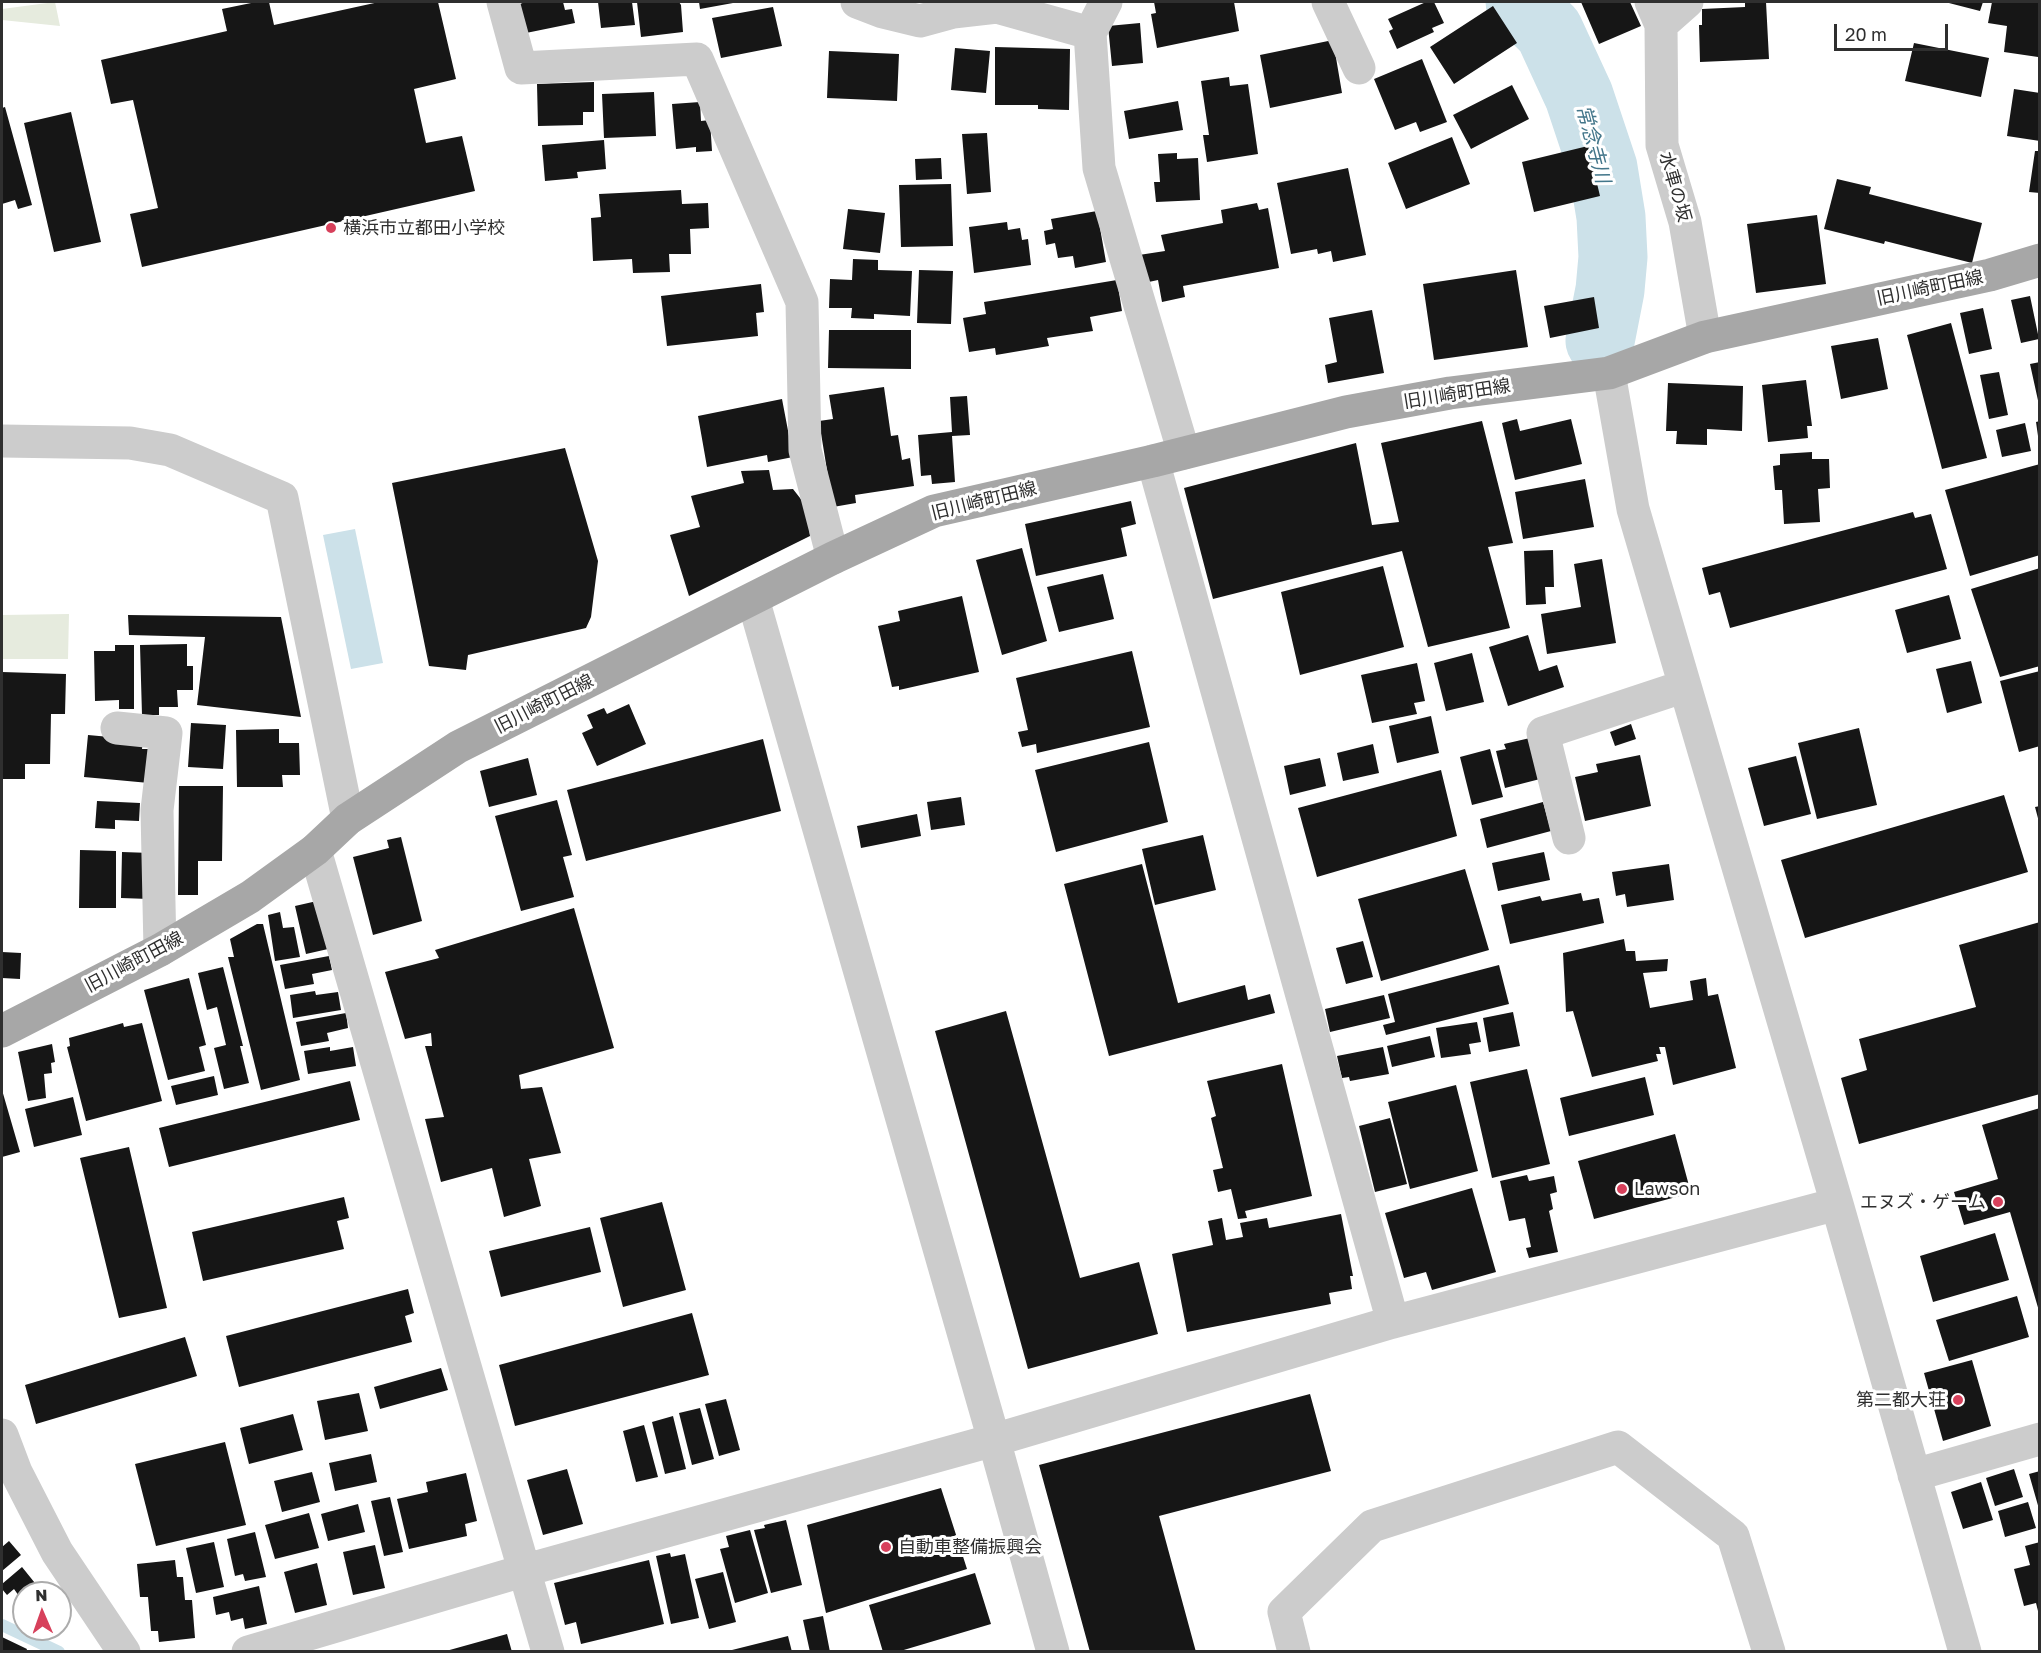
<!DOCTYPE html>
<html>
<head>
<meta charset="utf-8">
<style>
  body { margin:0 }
  #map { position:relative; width:2041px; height:1653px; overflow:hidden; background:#fff; font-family:"Golos Text",sans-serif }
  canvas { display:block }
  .frame { position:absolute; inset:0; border:3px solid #2f2f2f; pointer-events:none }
  .north { position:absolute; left:12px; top:1581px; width:60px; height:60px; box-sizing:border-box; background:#fff; border:2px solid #acacac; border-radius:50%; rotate:358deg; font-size:16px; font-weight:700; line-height:24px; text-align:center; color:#2f2f2f }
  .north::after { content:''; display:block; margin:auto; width:21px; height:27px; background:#d7405b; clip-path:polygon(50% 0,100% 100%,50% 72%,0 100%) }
  .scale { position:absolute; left:1834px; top:24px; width:114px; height:27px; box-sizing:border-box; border:3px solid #2f2f2f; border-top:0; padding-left:8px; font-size:18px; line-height:21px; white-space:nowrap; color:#2f2f2f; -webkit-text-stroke:4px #fff; paint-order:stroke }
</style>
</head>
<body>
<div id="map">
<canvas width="2041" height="1653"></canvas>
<div class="frame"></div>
<div class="north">N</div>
<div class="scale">20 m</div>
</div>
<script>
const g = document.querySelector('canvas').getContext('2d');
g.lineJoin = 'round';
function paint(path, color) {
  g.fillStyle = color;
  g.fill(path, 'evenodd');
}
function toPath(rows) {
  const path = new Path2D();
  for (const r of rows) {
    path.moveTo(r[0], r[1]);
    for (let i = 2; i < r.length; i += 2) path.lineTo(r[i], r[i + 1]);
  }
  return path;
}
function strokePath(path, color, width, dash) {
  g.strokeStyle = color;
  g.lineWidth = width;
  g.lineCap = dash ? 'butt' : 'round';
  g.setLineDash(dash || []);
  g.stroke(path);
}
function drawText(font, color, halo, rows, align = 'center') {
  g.font = font + ' "Golos Text","Noto Sans JP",sans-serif';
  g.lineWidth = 6;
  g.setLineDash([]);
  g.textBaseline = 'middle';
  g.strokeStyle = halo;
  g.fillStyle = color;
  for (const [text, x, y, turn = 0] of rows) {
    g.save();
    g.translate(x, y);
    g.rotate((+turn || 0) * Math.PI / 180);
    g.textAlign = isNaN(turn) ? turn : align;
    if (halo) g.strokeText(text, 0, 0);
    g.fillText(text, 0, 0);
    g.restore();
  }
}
const green = toPath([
  [55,2,60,26,2,20,2,9],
  [69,614,68,659,2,659,2,615]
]);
const water = toPath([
  [355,529,383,663,351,669,323,535]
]);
const stream = toPath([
  [2,1625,59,1652]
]);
const river = toPath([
  [1520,2,1549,31,1579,96,1603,168,1611,217,1613,257,1610,290,1600,341]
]);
const building = toPath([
  [256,2,269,2,274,25,379,2,438,2,456,79,414,89,426,143,462,136,475,191,142,267,130,214,158,208,133,100,111,104,101,60,227,31,222,9],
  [525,2,563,2,565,10,572,9,575,23,526,33,520,4],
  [598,2,632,2,635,25,601,28],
  [637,2,679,2,681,5,683,32,641,37],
  [699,2,733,2,733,3,700,9],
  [1154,2,1234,2,1239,31,1157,48,1151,14,1156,13],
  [1426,2,1434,2,1444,23,1432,28,1434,32,1397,49,1389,31,1393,29,1388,19],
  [1581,2,1630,2,1641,26,1599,44],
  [1745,2,1766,2,1769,59,1700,62,1699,25,1702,25,1702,9,1745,7],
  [1945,2,1983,2,1980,11],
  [1992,2,2040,2,2040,45,2038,57,2004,52,2007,26,1988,23],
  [1493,6,1517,43,1454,84,1430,47],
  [773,7,782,46,721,58,712,18],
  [1140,23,1143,63,1112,66,1108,26],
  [1333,40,1342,93,1270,108,1260,55],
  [1914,43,1989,58,1981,97,1905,81],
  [995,47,1070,49,1069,110,1038,109,1038,105,995,105],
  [955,48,990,51,986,93,951,90],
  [829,51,899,54,897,101,827,98],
  [1422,59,1447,122,1420,132,1416,122,1395,130,1374,79],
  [1229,77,1230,86,1248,84,1258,154,1207,162,1203,135,1209,135,1201,81],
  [594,82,594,112,583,112,583,125,538,126,537,84],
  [1512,85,1529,119,1471,149,1453,115],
  [2014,89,2040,93,2040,141,2007,136],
  [654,92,656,136,604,138,602,94],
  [1178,101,1183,130,1129,139,1124,111],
  [700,102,701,121,710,120,712,151,696,152,696,147,676,149,672,104],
  [5,107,32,205,18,209,15,200,2,204,2,108],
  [71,112,101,242,54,252,24,123],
  [987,133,991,192,967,194,962,134],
  [1452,137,1470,184,1406,209,1388,163],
  [604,140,606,169,577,172,578,178,545,181,542,145],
  [1588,146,1600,196,1534,212,1522,162],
  [2035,151,2040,151,2040,193,2029,192],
  [1177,153,1177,159,1198,158,1200,200,1156,202,1154,182,1160,182,1158,154],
  [941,158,942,179,916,180,915,159],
  [1348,168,1366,255,1333,262,1331,251,1318,254,1317,249,1291,254,1277,183],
  [1837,179,1871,187,1869,194,1982,223,1972,263,1885,241,1884,244,1824,229],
  [951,184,953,246,901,247,899,185],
  [681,190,682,204,708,203,709,228,690,229,691,254,669,254,670,272,633,273,632,259,593,261,591,218,601,217,599,194],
  [1257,203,1259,210,1268,208,1279,268,1183,286,1185,297,1162,302,1158,280,1144,283,1139,255,1165,251,1161,235,1223,223,1221,210],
  [848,209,885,213,880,253,843,249],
  [1097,211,1106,262,1075,268,1073,256,1058,258,1055,243,1046,245,1044,231,1053,229,1051,219],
  [1817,215,1826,284,1756,293,1747,224],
  [1007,222,1008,230,1020,228,1022,240,1028,239,1031,265,974,273,969,227],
  [853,259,878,260,878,270,912,271,910,316,874,314,874,319,851,318,852,308,829,308,830,279,852,280],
  [919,270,953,271,951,324,917,323],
  [1516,270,1528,347,1434,360,1423,284],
  [1117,280,1122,311,1090,317,1093,331,1047,338,1049,346,996,355,995,348,969,352,963,318,986,314,984,302],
  [761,284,764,312,756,313,758,336,667,346,661,296],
  [2030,296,2039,339,2021,343,2011,300],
  [1594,297,1599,328,1550,338,1544,306],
  [1983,308,1992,349,1969,354,1960,313],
  [1372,310,1384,373,1328,383,1325,365,1337,362,1329,318],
  [1951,323,1987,458,1942,469,1907,335],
  [829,330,911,330,911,369,828,368],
  [1878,338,1888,389,1841,399,1831,346],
  [2040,362,2040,405,2039,405,2030,364],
  [1999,372,2008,415,1989,419,1980,375],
  [1806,380,1812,426,1807,426,1808,438,1768,442,1762,385],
  [1668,383,1743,386,1742,431,1707,429,1707,445,1676,444,1677,431,1666,431],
  [884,387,891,436,898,435,902,460,910,458,914,486,855,495,856,503,833,507,819,421,833,419,829,395],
  [967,396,970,435,952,436,955,482,932,484,931,475,921,476,918,435,952,432,950,397],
  [782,399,793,457,768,462,767,455,707,467,698,416],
  [1517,419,1520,431,1571,419,1582,464,1515,480,1502,423],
  [1482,421,1513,543,1488,547,1510,628,1428,647,1402,551,1213,599,1184,488,1356,443,1372,525,1399,522,1381,443],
  [2040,421,2040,436,2038,436,2036,422],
  [2025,423,2031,451,2002,457,1996,430],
  [565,448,598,561,591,617,586,628,468,655,466,670,429,666,392,483],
  [1812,452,1812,459,1829,459,1830,488,1818,489,1820,522,1784,524,1782,490,1775,490,1773,466,1780,465,1780,454],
  [2040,464,2040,555,1970,576,1945,490],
  [769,470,773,490,793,489,807,507,810,536,689,596,670,535,700,527,691,496,744,483,741,471],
  [1585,479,1594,527,1523,539,1515,492],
  [1131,501,1136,524,1121,528,1127,556,1036,576,1025,524],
  [1913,512,1915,518,1931,514,1947,569,1730,628,1720,592,1709,595,1702,568],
  [1022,548,1047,641,1002,655,976,560],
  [1553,550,1554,587,1545,587,1546,604,1526,605,1524,551],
  [1602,559,1616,643,1547,654,1541,614,1581,607,1574,564],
  [1383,566,1404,647,1300,675,1281,592],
  [2040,568,2040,666,2000,677,1971,589],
  [1103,574,1114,619,1059,632,1047,587],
  [1949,595,1961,639,1907,653,1895,610],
  [962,596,979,672,899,690,899,686,892,687,878,626,900,621,898,611],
  [128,615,281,617,301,717,197,705,205,637,129,635],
  [1528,635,1539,671,1557,665,1564,687,1508,706,1489,647],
  [187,644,187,666,193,666,193,690,177,690,178,707,159,707,159,715,142,715,140,645],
  [115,645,134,645,134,709,119,709,119,700,95,701,94,651,115,651],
  [1132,651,1150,727,1037,753,1036,744,1022,747,1018,732,1028,730,1016,678],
  [1472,653,1484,702,1446,711,1434,663],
  [1971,661,1982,703,1947,713,1936,669],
  [1417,663,1425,701,1414,703,1417,714,1372,723,1361,675],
  [2040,671,2040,746,2019,752,2000,681],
  [2,672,66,674,65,714,51,714,50,764,25,764,25,779,2,779],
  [629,704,646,744,597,766,582,733,593,728,587,715,604,708,607,714],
  [1431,716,1439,753,1397,763,1389,726],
  [191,723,226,725,223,769,188,767],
  [1631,724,1636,739,1615,746,1610,732],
  [1859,728,1877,805,1817,819,1798,743],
  [279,729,279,743,299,743,300,775,282,775,283,787,237,787,236,730],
  [88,735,143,740,142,749,152,749,149,783,84,777],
  [1530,738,1540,779,1505,788,1496,751,1506,749,1504,744],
  [763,739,781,811,586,861,567,790],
  [1149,742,1168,822,1056,852,1035,770],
  [1373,744,1379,773,1343,781,1337,753],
  [1490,749,1503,797,1472,805,1460,757],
  [1640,755,1651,806,1585,821,1575,777,1598,772,1596,764],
  [1796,756,1811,814,1764,826,1748,768],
  [528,758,537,795,489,807,480,771],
  [1320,758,1326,786,1290,795,1284,766],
  [1441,770,1457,836,1317,877,1298,808],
  [179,786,223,786,222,861,198,861,198,895,178,895],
  [2004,795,2028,872,1805,938,1781,860],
  [961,797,965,825,931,830,927,802],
  [557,800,572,855,563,857,574,897,521,911,495,816],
  [97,801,140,803,139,821,115,820,115,829,95,828],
  [1543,802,1551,831,1487,848,1480,819],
  [2040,806,2040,822,2039,822,2035,807],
  [917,814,921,836,861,848,857,826],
  [1203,835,1216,890,1155,905,1142,849],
  [401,837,422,921,373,935,353,857,389,848,387,840],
  [80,850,116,851,116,908,79,908],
  [122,852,151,853,149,899,121,898],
  [1544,852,1550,880,1498,891,1492,863],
  [1142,864,1178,1003,1245,985,1248,1000,1270,994,1275,1013,1109,1056,1064,884],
  [1669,864,1674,900,1627,907,1625,894,1616,896,1612,872],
  [1465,869,1489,950,1381,981,1358,899],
  [1581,893,1583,901,1599,898,1604,923,1510,944,1501,905,1540,896,1542,901],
  [317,901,328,949,306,954,295,906],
  [574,908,614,1048,519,1075,521,1089,542,1087,561,1153,529,1159,541,1206,504,1217,492,1168,441,1182,425,1119,444,1117,425,1046,432,1046,431,1033,405,1039,385,972,439,958,435,950],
  [280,912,283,928,294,927,300,957,275,961,268,915],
  [2040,922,2040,1094,1859,1144,1841,1078,1867,1070,1859,1039,1976,1007,1959,945],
  [257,924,263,924,300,1080,261,1090,228,957,234,957,230,939],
  [1624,939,1626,951,1635,951,1636,961,1668,959,1667,971,1643,973,1650,1008,1693,1000,1690,981,1706,978,1708,996,1718,994,1736,1068,1673,1085,1665,1047,1659,1047,1661,1054,1656,1054,1658,1061,1592,1077,1573,1011,1566,1012,1563,953],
  [1363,941,1373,977,1346,984,1336,948],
  [2,952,21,953,20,979,2,978],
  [329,956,332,970,312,974,314,984,285,989,280,965],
  [1499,965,1509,1004,1386,1035,1383,1025,1395,1022,1388,994],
  [223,967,243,1046,240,1046,249,1083,224,1089,214,1048,226,1045,217,1007,207,1010,198,973],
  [189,978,206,1045,199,1047,205,1071,168,1080,144,990],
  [315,991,316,995,338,992,341,1010,293,1018,290,995],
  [1384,995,1390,1018,1330,1032,1325,1009],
  [1006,1011,1080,1278,1139,1262,1158,1334,1028,1369,935,1031],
  [1513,1012,1520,1046,1489,1052,1483,1018],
  [346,1013,348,1028,327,1033,329,1041,301,1046,296,1022],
  [1477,1022,1481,1042,1469,1044,1471,1054,1441,1058,1436,1028],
  [123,1023,124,1027,142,1023,162,1101,86,1121,67,1047,70,1046,69,1038],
  [1430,1036,1435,1057,1392,1067,1387,1046],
  [52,1044,55,1062,51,1063,52,1073,44,1074,46,1098,28,1101,18,1052],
  [330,1047,330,1051,353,1047,356,1066,308,1074,304,1051],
  [1383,1047,1389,1074,1350,1081,1349,1077,1342,1078,1337,1056],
  [1282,1064,1312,1196,1245,1211,1247,1218,1238,1219,1231,1189,1218,1192,1213,1170,1223,1168,1211,1118,1216,1116,1207,1081],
  [1527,1069,1550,1164,1492,1178,1470,1082],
  [214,1076,218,1095,176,1105,171,1086],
  [1645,1077,1654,1115,1569,1136,1560,1098],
  [350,1081,360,1120,169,1167,159,1128],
  [1456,1085,1478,1171,1410,1189,1388,1102],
  [2,1090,20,1152,2,1157],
  [73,1097,82,1135,34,1147,25,1109],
  [2040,1108,2040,1311,2039,1311,2010,1212,1964,1225,1954,1192,1998,1179,1982,1125],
  [1390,1118,1407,1184,1375,1192,1359,1126],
  [1675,1134,1691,1193,1594,1219,1578,1161],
  [129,1147,167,1308,119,1318,80,1158],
  [1527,1175,1529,1181,1554,1176,1557,1192,1550,1194,1553,1209,1549,1211,1558,1252,1529,1258,1526,1248,1531,1247,1525,1218,1509,1221,1500,1181],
  [1472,1188,1496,1272,1432,1290,1426,1272,1404,1278,1385,1213],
  [344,1197,349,1218,337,1221,344,1249,203,1281,192,1232],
  [662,1202,686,1290,623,1307,600,1218],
  [1341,1214,1353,1276,1350,1276,1352,1289,1329,1293,1331,1304,1187,1332,1172,1254,1213,1245,1208,1221,1222,1218,1226,1240,1243,1237,1240,1223,1267,1218,1269,1228],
  [590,1227,601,1272,501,1297,489,1251],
  [1995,1233,2009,1280,1933,1302,1920,1256],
  [408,1289,414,1313,405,1316,412,1342,239,1387,226,1336],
  [2017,1296,2029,1337,1949,1361,1936,1320],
  [692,1313,709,1375,515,1426,499,1365],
  [185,1337,197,1376,36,1424,25,1385],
  [1972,1360,1991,1426,1943,1441,1924,1373],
  [441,1368,448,1390,380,1409,374,1387],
  [359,1393,368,1431,325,1440,317,1401],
  [1310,1394,1331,1471,1159,1516,1196,1652,1090,1652,1039,1465],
  [726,1399,740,1450,719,1456,705,1404],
  [700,1408,714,1459,692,1465,679,1413],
  [293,1414,303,1450,249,1464,240,1428],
  [673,1416,686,1469,665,1474,652,1422],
  [644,1425,658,1477,636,1482,623,1431],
  [225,1442,246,1525,156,1546,135,1464],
  [371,1454,377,1482,335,1491,329,1463],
  [567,1469,583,1524,543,1535,527,1480],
  [2014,1469,2023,1497,1995,1506,1986,1478],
  [2040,1471,2040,1509,2039,1509,2029,1474],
  [312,1472,320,1502,282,1512,274,1481],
  [466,1473,477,1521,465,1524,467,1536,409,1549,397,1499,428,1492,426,1482],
  [1981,1482,1993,1520,1963,1529,1951,1492],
  [941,1488,967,1569,826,1613,807,1525],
  [390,1497,403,1552,384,1556,371,1501],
  [2028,1502,2036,1528,2005,1537,1998,1511],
  [358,1504,365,1532,328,1541,321,1514],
  [309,1513,319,1548,275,1559,265,1525],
  [786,1520,802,1585,771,1593,754,1530,765,1528,764,1525],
  [750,1530,768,1593,735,1603,720,1549,729,1547,726,1536],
  [255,1532,266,1577,245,1581,243,1574,235,1576,227,1539],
  [9,1541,21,1555,2,1571,2,1547],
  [214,1542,224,1587,196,1593,186,1548],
  [2040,1542,2040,1615,2039,1615,2036,1603,2024,1606,2014,1569,2030,1565,2025,1546],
  [375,1545,385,1588,353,1595,343,1552],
  [670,1553,671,1557,685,1554,699,1618,671,1624,656,1556],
  [175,1560,177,1577,183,1577,185,1600,192,1600,195,1638,159,1642,158,1631,151,1631,148,1597,140,1597,137,1564],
  [649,1560,664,1624,581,1644,576,1622,565,1625,554,1583],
  [317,1563,327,1605,295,1613,284,1572],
  [22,1567,43,1593,24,1593,24,1597,21,1599,14,1589,7,1595,2,1589,2,1584],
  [723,1572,736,1622,709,1629,695,1579],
  [975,1573,991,1624,897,1652,883,1652,869,1605],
  [259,1586,267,1624,245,1629,243,1618,231,1621,229,1612,216,1615,213,1597],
  [823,1616,830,1652,810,1652,803,1620],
  [507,1634,512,1652,446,1652,446,1651],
  [788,1636,792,1652,728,1652,728,1651],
  [2,1637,27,1649,26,1652,2,1652]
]);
const minor = toPath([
  [503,2,521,68,697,59,802,302,805,450,833,558],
  [857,2,883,12,920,21,953,12,997,7,1090,33],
  [1106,2,1090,33,1099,168,1184,453],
  [1328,2,1359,68],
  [1651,2,1661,25,1662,145,1685,222,1705,337],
  [1661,25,1687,2],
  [1609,373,1633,509,1837,1204,1965,1652],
  [2,441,130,443,170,450,282,498,348,819],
  [1153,461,1393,1322],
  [753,599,994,1440,1053,1652],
  [117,728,166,733,157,810,160,950],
  [1569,838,1543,733,1685,686],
  [315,850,548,1652],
  [2,1435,16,1472,57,1552,124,1652],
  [1914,1475,2040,1439],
  [248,1652,526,1570,994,1440,1393,1322,1837,1204],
  [1294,1652,1284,1612,1372,1526,1618,1447,1733,1536,1769,1652]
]);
const major = toPath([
  [2,1031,160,950,250,897,315,850,348,819,458,747,833,558,934,511,1153,461,1346,412,1450,393,1609,373,1705,337,1990,275,2040,260]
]);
const markers = [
  [331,228,6,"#d7405b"],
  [1622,1189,6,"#d7405b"],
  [1998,1202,6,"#d7405b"],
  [1958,1400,6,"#d7405b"],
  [886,1547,6,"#d7405b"]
];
const streetNames = [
  ["水車の坂",1675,187,74],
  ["旧川崎町田線",1930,288,-12],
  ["旧川崎町田線",1457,394,-9],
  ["旧川崎町田線",984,501,-14],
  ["旧川崎町田線",544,704,-27],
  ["旧川崎町田線",134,962,-28]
];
const poiNames = [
  ["横浜市立都田小学校",343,228],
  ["Lawson",1634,1189],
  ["エヌズ・ゲーム",1986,1202,"right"],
  ["第二都大荘",1946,1400,"right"],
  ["自動車整備振興会",898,1547]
];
const waterNames = [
  ["常念寺川",1593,144,75]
];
paint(green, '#e6ebde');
paint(water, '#cce1e9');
strokePath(stream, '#cce1e9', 12);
strokePath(river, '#cce1e9', 69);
paint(building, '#161616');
strokePath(minor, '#ccc', 33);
strokePath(major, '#a7a7a7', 33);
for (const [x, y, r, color] of markers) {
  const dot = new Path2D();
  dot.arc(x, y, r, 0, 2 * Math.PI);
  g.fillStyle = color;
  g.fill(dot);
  strokePath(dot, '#fff', 2);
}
drawText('18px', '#2f2f2f', '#fff', streetNames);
drawText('18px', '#2f2f2f', '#fff', poiNames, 'left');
drawText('italic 20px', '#43768a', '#fff', waterNames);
</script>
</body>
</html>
